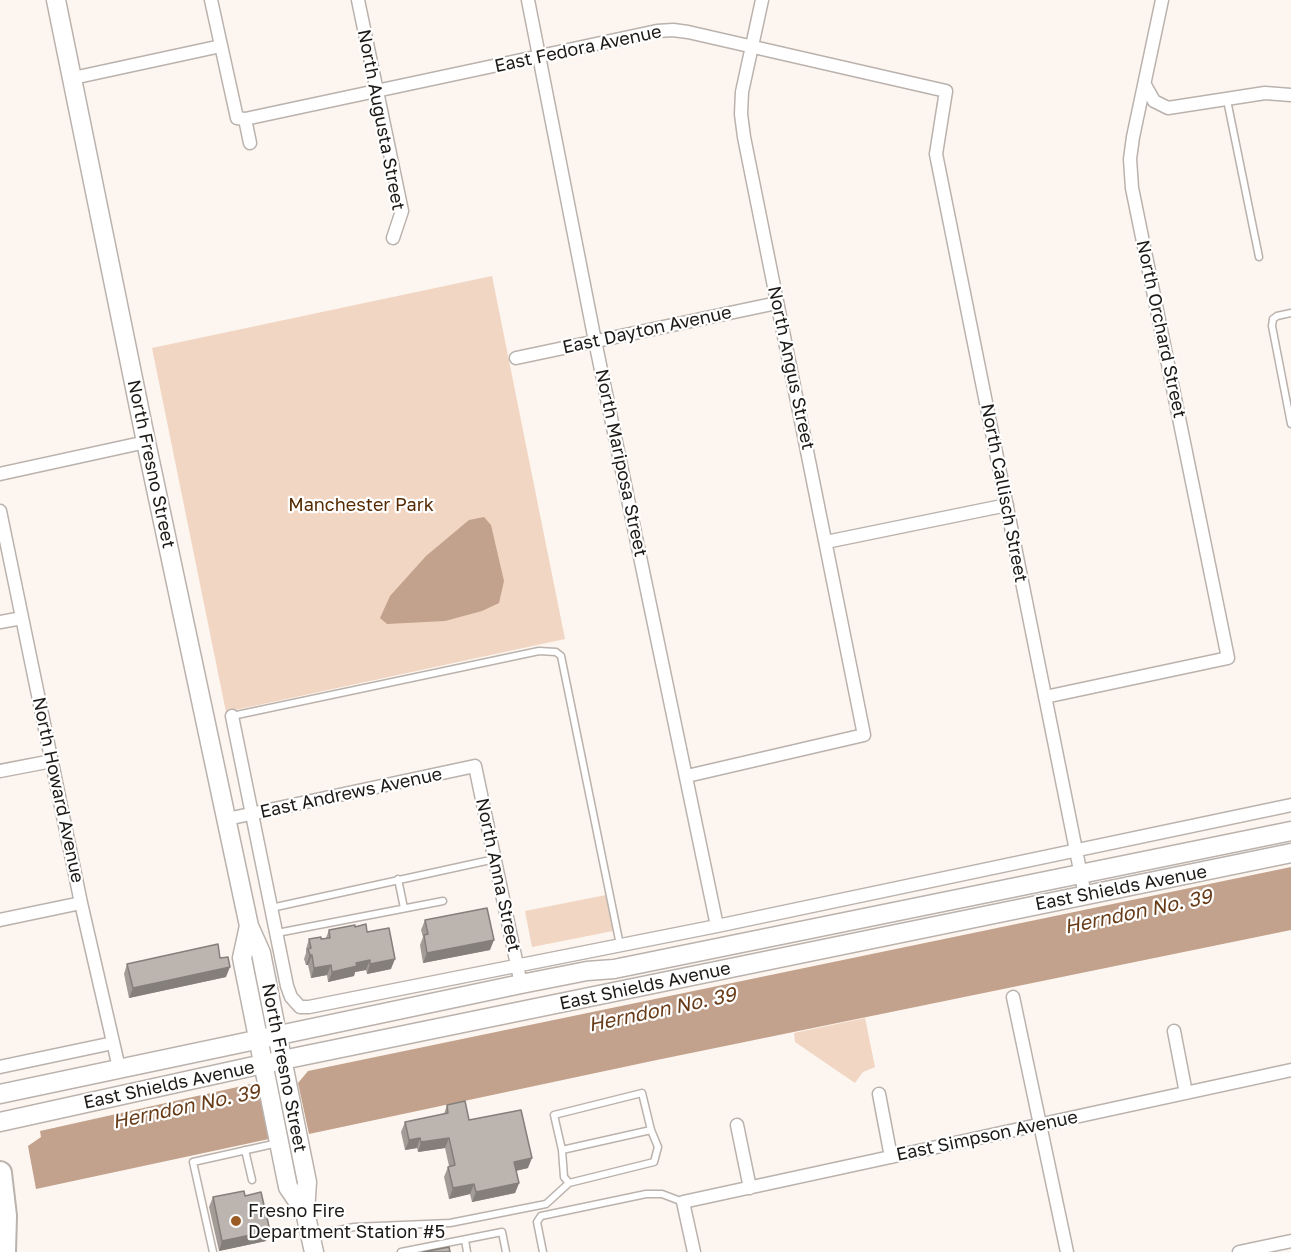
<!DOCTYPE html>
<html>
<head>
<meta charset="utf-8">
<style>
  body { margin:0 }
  canvas { display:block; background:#fdf5ef }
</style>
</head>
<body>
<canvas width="1291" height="1252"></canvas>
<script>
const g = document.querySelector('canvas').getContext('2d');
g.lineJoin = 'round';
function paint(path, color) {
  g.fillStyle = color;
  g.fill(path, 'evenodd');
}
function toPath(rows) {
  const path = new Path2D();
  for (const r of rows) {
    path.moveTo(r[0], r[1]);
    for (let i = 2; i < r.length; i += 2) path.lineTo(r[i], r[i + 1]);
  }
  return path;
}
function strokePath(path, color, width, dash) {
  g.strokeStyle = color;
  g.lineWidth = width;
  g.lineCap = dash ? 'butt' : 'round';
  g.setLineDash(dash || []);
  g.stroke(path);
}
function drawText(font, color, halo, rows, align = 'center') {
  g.font = font + ' "Golos Text",sans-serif';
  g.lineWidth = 4.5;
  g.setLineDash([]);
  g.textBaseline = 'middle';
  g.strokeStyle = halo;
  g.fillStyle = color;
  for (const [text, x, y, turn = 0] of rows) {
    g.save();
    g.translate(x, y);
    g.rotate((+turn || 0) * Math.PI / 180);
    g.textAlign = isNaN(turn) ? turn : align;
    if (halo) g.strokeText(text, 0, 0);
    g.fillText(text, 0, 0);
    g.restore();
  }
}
const green = toPath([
  [492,276,565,639,226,712,152,348],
  [606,895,613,931,532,947,525,911],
  [865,1018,875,1067,863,1072,855,1083,795,1042,794,1033]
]);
const water = toPath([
  [484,517,491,525,504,581,499,603,482,611,445,621,387,624,380,618,390,596,426,556,469,520],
  [1291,867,1291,930,652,1061,309,1134,298,1083,308,1071],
  [251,1084,258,1088,269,1139,36,1189,28,1146,41,1137,40,1131]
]);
const service = toPath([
  [1227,100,1259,257],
  [1291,313,1277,316,1273,319,1272,326,1291,424],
  [232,716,539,651,556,652,561,656,620,945],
  [398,879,404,908],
  [271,908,495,859],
  [277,933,443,901],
  [245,1150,252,1180],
  [562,1150,554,1115,642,1093,651,1130],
  [314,1235,354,1227,450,1223,546,1204,569,1183,654,1162,658,1147,651,1130,562,1150,564,1177,569,1183],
  [465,1240,467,1252],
  [213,1252,193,1162,278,1143],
  [401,1252,502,1232,506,1252],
  [543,1252,537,1222,541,1216,646,1194,662,1194,683,1202]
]);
const minor = toPath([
  [211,0,237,118,245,119,250,143],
  [358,0,402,211,393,238],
  [528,0,595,341,717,926],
  [73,78,221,46],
  [1145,85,1154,101,1168,108,1265,93,1291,95],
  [245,119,657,31,673,30,688,32,946,91,936,154,1085,895],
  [516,358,777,303],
  [0,474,146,442],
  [0,511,81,903,119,1068],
  [826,542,1007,505],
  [0,622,22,618],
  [1045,697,1228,658,1132,188,1130,159,1133,137,1162,0],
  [232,716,287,986,291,997,300,1007,309,1007,717,926,1291,805],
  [0,771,52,761],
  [687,776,864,735,744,137,741,114,742,92,762,0],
  [227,819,475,766,521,984],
  [0,920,81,903],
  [1013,997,1067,1252],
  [1174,1031,1186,1093],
  [0,1067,113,1043],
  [879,1094,891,1157],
  [737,1125,750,1188],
  [694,1252,683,1202,1291,1070],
  [1239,1252,1291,1241]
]);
const secondary = toPath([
  [56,0,146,442,249,926,261,953,277,1034,307,1182,305,1212,314,1252],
  [249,926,242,958,288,1187,305,1212],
  [0,1094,521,984,587,971,614,969,1291,831],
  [0,1122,263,1064,1291,853]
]);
const motorway = toPath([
  [0,1173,5,1216,4,1252]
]);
const wall = toPath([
  [425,920,490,950,423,963,420,945,423,937,421,930],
  [355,927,367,932,391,969,367,974,366,970,355,972,354,976,328,982,327,975,311,978,308,965,306,965,304,959,306,953,306,949,309,939,326,938,329,930],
  [220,958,226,977,129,998,124,974,127,964],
  [447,1105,469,1120,528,1168,516,1171,519,1183,515,1193,472,1202,470,1194,449,1199,444,1177,448,1167,449,1166,445,1148,418,1152,417,1148,405,1150,401,1132,405,1122,444,1114],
  [245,1196,266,1241,219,1251,209,1207,213,1197]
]);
const shadedWall = toPath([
  [494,940,490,950,423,963,427,953],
  [310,955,312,955,308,965,306,965],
  [395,959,391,969,367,974,370,964],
  [370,960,366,970,355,972,354,976,328,982,332,972,356,963],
  [331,965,327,975,311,978,314,968],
  [230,967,226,977,129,998,133,988],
  [420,1138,417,1148,405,1150,409,1140],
  [449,1138,445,1148,418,1152,421,1142],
  [532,1158,528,1168,510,1172,514,1162],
  [519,1183,515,1193,472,1202,476,1192],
  [474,1184,470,1194,449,1199,453,1188],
  [270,1231,266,1241,219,1251,222,1241]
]);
const building = toPath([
  [487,908,494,940,427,953,424,935,428,934,425,920,487,908],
  [366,924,367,932,389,928,395,959,370,964,370,960,356,963,357,966,332,972,331,965,314,968,312,955,310,955,308,949,311,948,309,939,321,937,321,939,330,938,329,930,355,925,355,927,366,924],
  [218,944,220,958,228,957,230,967,133,988,127,964,218,944],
  [465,1101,469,1120,521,1110,532,1158,514,1162,519,1183,476,1192,474,1184,453,1188,448,1167,455,1165,449,1138,421,1142,420,1138,409,1140,405,1122,448,1113,447,1105,465,1101],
  [244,1191,245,1196,261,1192,270,1231,222,1241,213,1197,244,1191],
  [449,1247,450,1252,423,1252,449,1247]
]);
const markers = [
  [236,1221,6,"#9b5b24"]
];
const streetNames = [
  ["East Fedora Avenue",578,49,-12],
  ["North Augusta Street",381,120,79],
  ["North Orchard Street",1161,329,78],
  ["East Dayton Avenue",647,330,-12],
  ["North Angus Street",791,368,78],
  ["North Mariposa Street",621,463,78],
  ["North Fresno Street",151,464,78],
  ["North Callisch Street",1004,493,79],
  ["North Howard Avenue",58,790,78],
  ["East Andrews Avenue",351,793,-12],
  ["North Anna Street",498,875,78],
  ["East Shields Avenue",1121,888,-11],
  ["East Shields Avenue",645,986,-12],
  ["North Fresno Street",284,1068,79],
  ["East Shields Avenue",169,1085,-12],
  ["East Simpson Avenue",987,1136,-12]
];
const parkNames = [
  ["Manchester Park",361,505]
];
const poiNames = [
  ["Fresno Fire",248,1211],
  ["Department Station #5",248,1232]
];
const waterNames = [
  ["Herndon No. 39",1138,912,-12],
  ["Herndon No. 39",662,1010,-12],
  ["Herndon No. 39",186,1107,-12]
];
paint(green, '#f1d6c3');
paint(water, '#c2a28c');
strokePath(service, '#bab2ad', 9);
strokePath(minor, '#bab2ad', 15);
strokePath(secondary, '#bab2ad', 21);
strokePath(motorway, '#bab2ad', 26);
strokePath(service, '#fff', 6);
strokePath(minor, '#fff', 12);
strokePath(secondary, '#fff', 18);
strokePath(motorway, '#fff', 22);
paint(wall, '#a29c96');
paint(shadedWall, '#847f7a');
paint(building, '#bcb5af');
strokePath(building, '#847f7a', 1.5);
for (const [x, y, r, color] of markers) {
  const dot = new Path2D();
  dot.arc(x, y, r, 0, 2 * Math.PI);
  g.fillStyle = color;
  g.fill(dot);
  strokePath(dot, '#fff', 2);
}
drawText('18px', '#1c1917', '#fff', streetNames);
drawText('18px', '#562b03', '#fff', parkNames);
drawText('18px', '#1c1917', '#fff', poiNames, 'left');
drawText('italic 20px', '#683c18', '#fff', waterNames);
</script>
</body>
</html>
